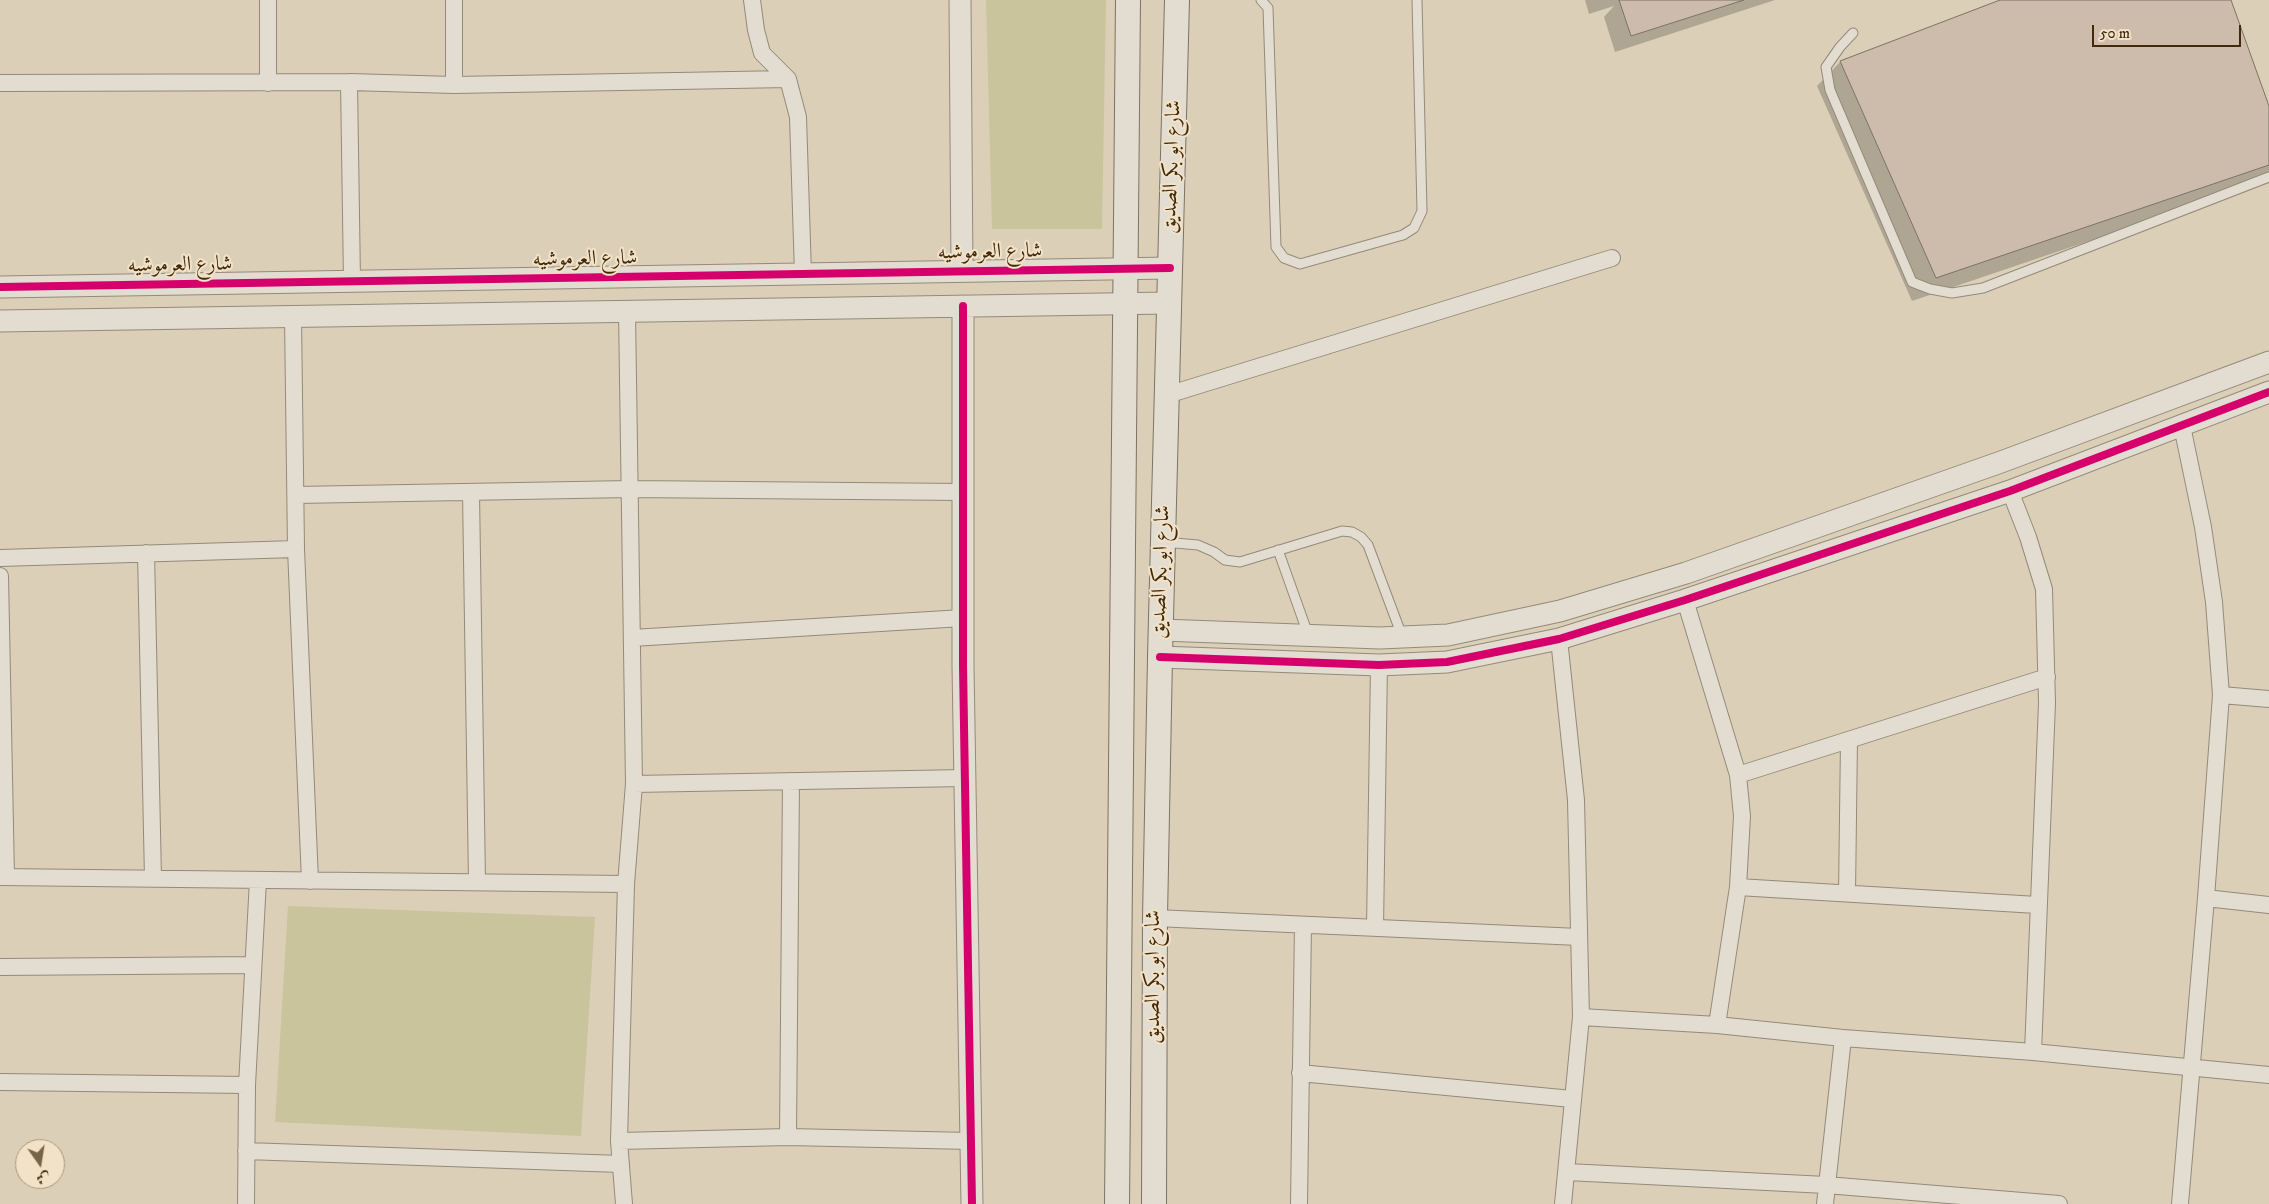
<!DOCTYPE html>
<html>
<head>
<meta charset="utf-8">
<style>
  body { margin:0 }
  #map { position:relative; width:2269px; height:1204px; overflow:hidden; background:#dbcfb8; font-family:"IM FELL DW Pica",Amiri,serif }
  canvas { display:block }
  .north { position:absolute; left:15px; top:1139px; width:50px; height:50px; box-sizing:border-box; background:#f1e2c8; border:1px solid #ab987c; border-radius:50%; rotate:167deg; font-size:14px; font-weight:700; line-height:20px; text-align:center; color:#41290b }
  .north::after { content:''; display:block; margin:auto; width:18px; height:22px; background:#776348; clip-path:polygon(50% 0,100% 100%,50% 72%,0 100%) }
  .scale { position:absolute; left:2092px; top:25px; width:149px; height:22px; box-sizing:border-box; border:2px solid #41290b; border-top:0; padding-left:6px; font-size:15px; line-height:18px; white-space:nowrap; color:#41290b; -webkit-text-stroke:4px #f1e2c8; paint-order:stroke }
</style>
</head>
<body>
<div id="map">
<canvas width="2269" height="1204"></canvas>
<div class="north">ش</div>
<div class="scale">50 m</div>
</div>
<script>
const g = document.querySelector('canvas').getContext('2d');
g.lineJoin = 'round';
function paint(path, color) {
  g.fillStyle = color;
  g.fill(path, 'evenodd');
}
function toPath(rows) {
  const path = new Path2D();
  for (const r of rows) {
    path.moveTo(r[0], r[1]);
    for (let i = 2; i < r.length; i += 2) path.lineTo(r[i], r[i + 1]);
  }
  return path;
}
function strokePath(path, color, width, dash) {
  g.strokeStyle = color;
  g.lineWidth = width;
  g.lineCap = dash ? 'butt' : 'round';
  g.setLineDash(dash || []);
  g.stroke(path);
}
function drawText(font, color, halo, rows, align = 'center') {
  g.font = font + ' "IM FELL DW Pica",Amiri,serif';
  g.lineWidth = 4;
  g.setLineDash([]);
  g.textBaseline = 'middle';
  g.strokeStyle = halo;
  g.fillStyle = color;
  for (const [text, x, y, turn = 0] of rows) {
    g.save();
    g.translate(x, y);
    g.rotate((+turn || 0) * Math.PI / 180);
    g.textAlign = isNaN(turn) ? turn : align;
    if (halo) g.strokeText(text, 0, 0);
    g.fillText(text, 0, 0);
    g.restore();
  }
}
const green = toPath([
  [986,0,1106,0,1102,229,992,229],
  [288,906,595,917,581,1136,275,1122]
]);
const shadow = toPath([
  [1585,0,1775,0,1615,52,1604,17,1614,6,1589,14],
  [2004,0,2230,0,2269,110,2269,176,2263,182,1912,301,1817,86,1840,62]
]);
const building = toPath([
  [1619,0,1744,0,1631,36,1619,0],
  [2000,0,2231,0,2269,106,2269,165,1936,278,1840,61,2000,0]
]);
const service = toPath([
  [1261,0,1268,8,1276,247,1284,258,1300,264,1403,235,1414,228,1422,211,1417,0],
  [1853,33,1840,47,1826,67,1830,90,1912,282,1930,289,1952,293,1983,288,2269,177],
  [1163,545,1175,543,1198,545,1214,552,1225,560,1240,562,1342,531,1352,532,1361,537,1368,545,1402,636],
  [1278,550,1308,634]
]);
const minor = toPath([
  [268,0,268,83],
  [752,0,756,30,762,53,788,79,798,117,803,274],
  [349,82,352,281],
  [0,83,349,82,454,85,788,79],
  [454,85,454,0],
  [293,317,296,549,310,881],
  [1167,395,1612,258],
  [2010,491,2028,537,2044,589,2047,703,2033,1052],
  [471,493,477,882],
  [296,495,630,489,963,492],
  [146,553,153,878],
  [0,558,296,549],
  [0,576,6,877],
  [1685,600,1738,775,1742,816,1738,887,1717,1025],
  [632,638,963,618],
  [1559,639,1576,800,1581,1017,1563,1204],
  [2221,695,2269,699],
  [1738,775,2047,677],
  [634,784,965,778],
  [0,877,626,884],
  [1738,887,2037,905],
  [1847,893,1849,740],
  [2206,898,2269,905],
  [1155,918,1579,937],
  [1375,928,1379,665],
  [0,967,253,965],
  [1581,1017,1717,1025,1843,1038,2033,1052,2269,1075],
  [1300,1073,1572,1099],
  [0,1082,247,1085],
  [788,1137,791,781],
  [619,1141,788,1137,971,1141],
  [246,1151,621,1164],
  [1567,1172,1826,1185,2059,1204],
  [246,1204,247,1085,258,880],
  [624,1204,619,1141,626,884,634,784,627,311],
  [1299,1204,1303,925],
  [1825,1204,1843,1038],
  [2180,1204,2206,898,2221,695,2214,602,2203,527,2182,426]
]);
const tertiary = toPath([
  [960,0,962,271],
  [0,287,1170,268],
  [963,306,963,666,972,1204],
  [0,321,1169,303],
  [1161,630,1380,638,1448,635,1560,611,1686,573,2001,462,2269,362],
  [1160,657,1379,665,1447,662,1559,639,1685,600,2010,491,2269,392]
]);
const secondary = toPath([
  [1117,1204,1128,0],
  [1154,1204,1155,918,1160,657,1177,0]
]);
const cycleway = toPath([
  [0,287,1170,268],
  [963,306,963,666,972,1204],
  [1160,657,1379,665,1447,662,1559,639,1685,600,2010,491,2269,392]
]);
const streetNames = [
  ["شارع ابو بكر الصديق",1173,167,-88],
  ["شارع العرموشيه",990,253,-1],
  ["شارع العرموشيه",585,260,-1],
  ["شارع العرموشيه",180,266,-1],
  ["شارع ابو بكر الصديق",1162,572,-88],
  ["شارع ابو بكر الصديق",1155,977,-90]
];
paint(green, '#c9c49c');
paint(shadow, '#0003');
paint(building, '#cdbbac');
strokePath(building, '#7c7363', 1);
strokePath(service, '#948a79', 11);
strokePath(minor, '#948a79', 18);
strokePath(tertiary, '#948a79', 23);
strokePath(secondary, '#7c7363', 26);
strokePath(service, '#e3dcd1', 9);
strokePath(minor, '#e3dcd1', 16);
strokePath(tertiary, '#e3dcd1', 21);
strokePath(secondary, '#e3dcd1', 24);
strokePath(cycleway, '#d6006c', 8);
drawText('21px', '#41290b', '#f1e2c8', streetNames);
</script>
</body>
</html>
